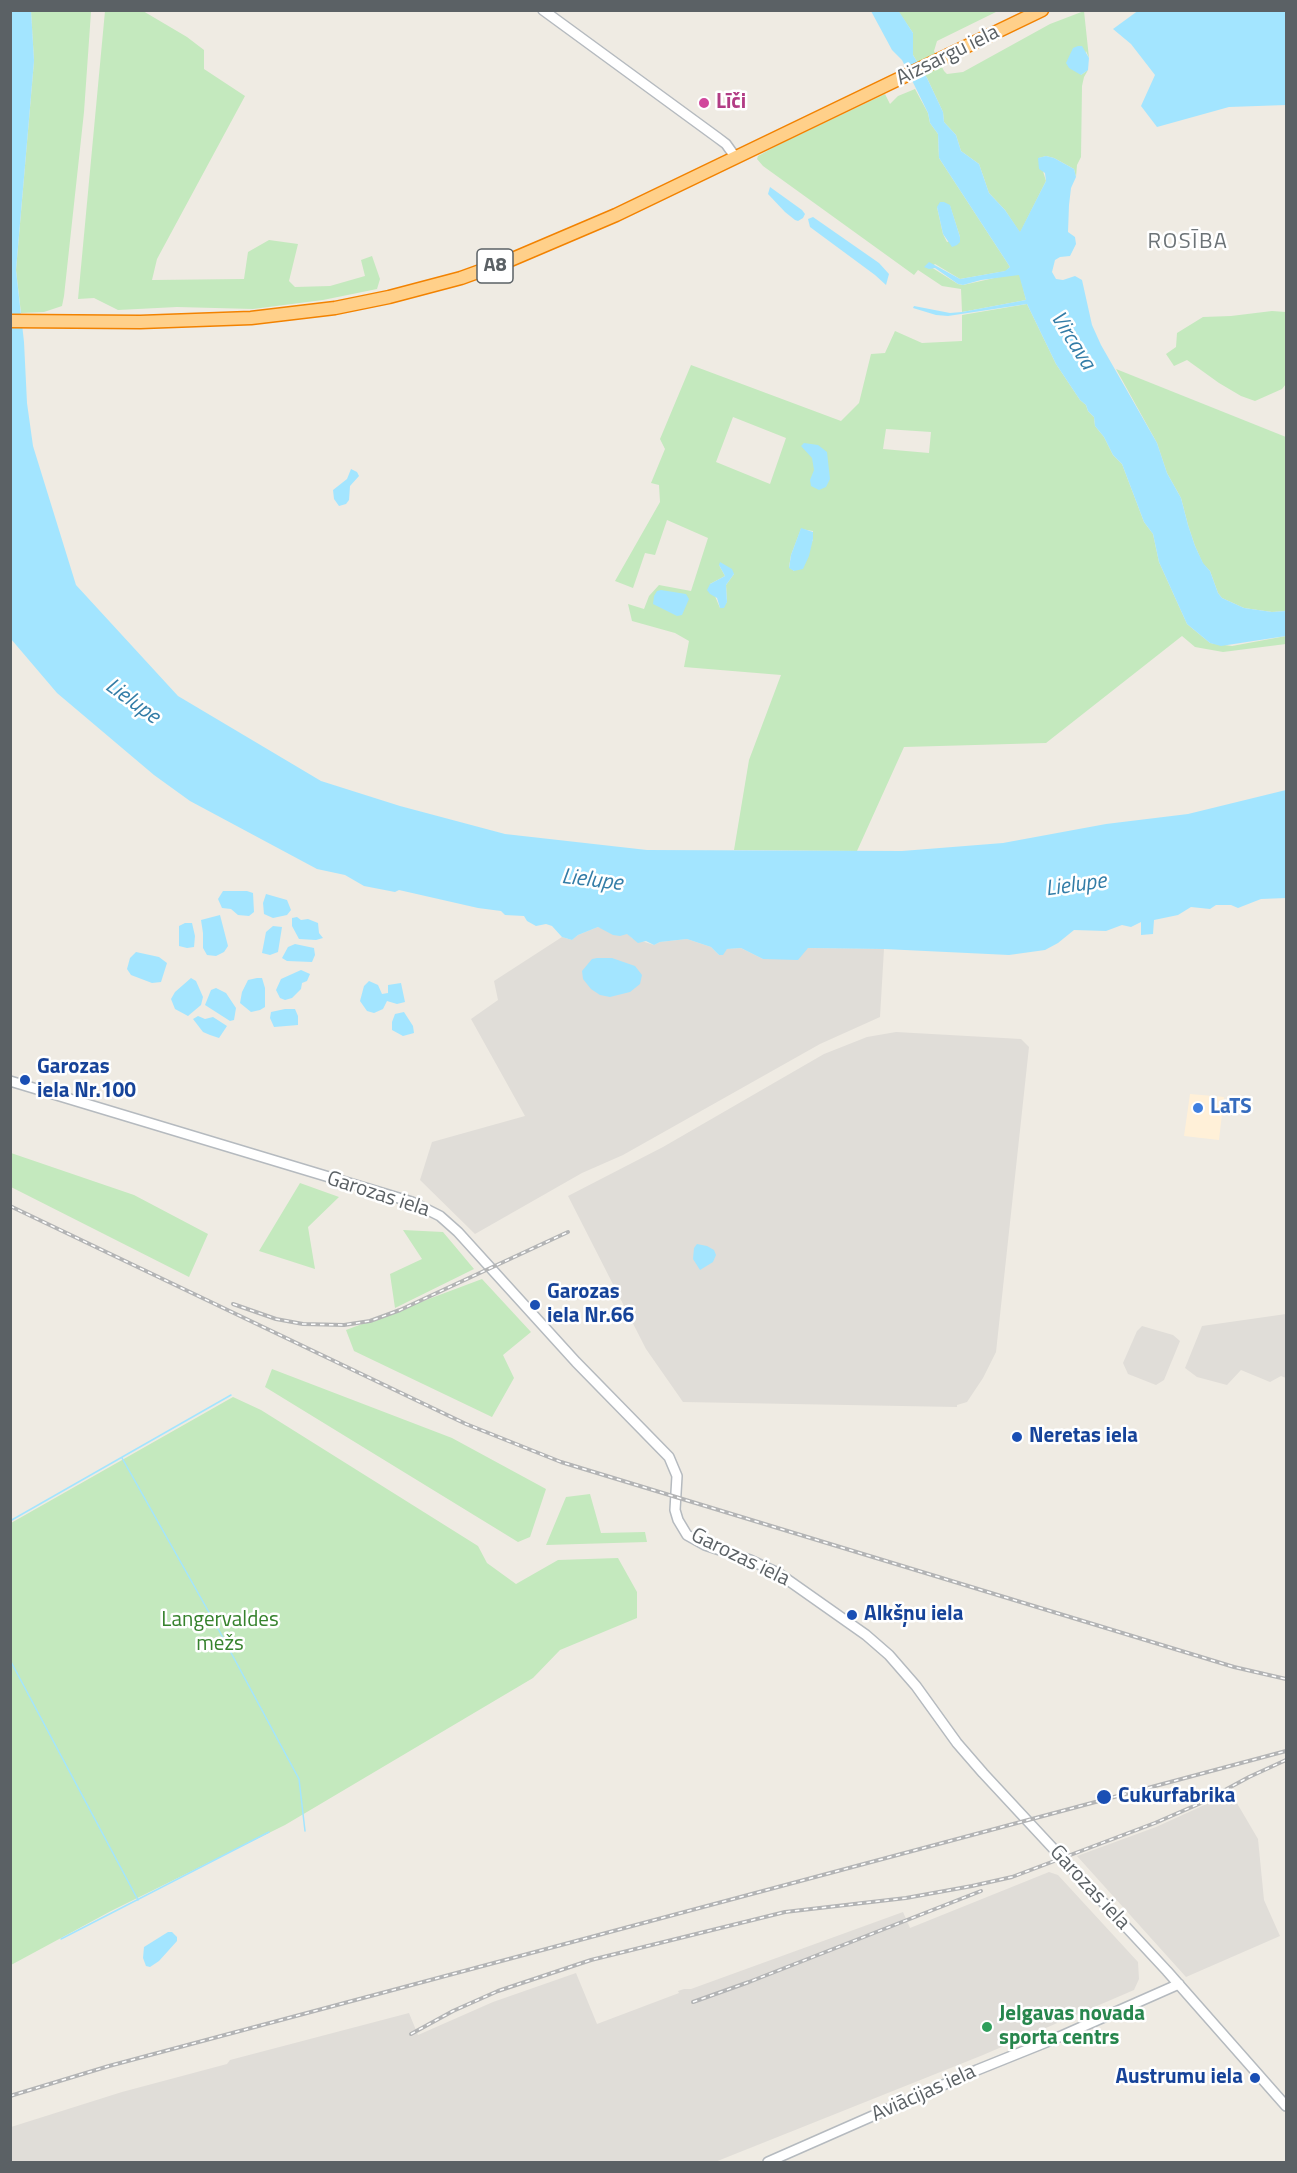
<!DOCTYPE html>
<html>
<head>
<meta charset="utf-8">
<style>
  body { margin:0 }
  #map { position:relative; width:1297px; height:2173px; overflow:hidden; background:#efebe3; font-family:"Titillium Web",sans-serif }
  canvas { display:block }
  .frame { position:absolute; inset:0; border:12px solid #5b6165; pointer-events:none }
</style>
</head>
<body>
<div id="map">
<canvas width="1297" height="2173"></canvas>
<div class="frame"></div>
</div>
<script>
const g = document.querySelector('canvas').getContext('2d');
g.lineJoin = 'round';
function paint(path, color) {
  g.fillStyle = color;
  g.fill(path, 'evenodd');
}
function toPath(rows) {
  const path = new Path2D();
  for (const r of rows) {
    path.moveTo(r[0], r[1]);
    for (let i = 2; i < r.length; i += 2) path.lineTo(r[i], r[i + 1]);
  }
  return path;
}
function strokePath(path, color, width, dash) {
  g.strokeStyle = color;
  g.lineWidth = width;
  g.lineCap = dash ? 'butt' : 'round';
  g.setLineDash(dash || []);
  g.stroke(path);
}
function drawText(font, color, halo, rows, align = 'center') {
  g.font = font + ' "Titillium Web",sans-serif';
  g.lineWidth = 5;
  g.setLineDash([]);
  g.textBaseline = 'middle';
  g.strokeStyle = halo;
  g.fillStyle = color;
  for (const [text, x, y, turn = 0] of rows) {
    g.save();
    g.translate(x, y);
    g.rotate((+turn || 0) * Math.PI / 180);
    g.textAlign = isNaN(turn) ? turn : align;
    if (halo) g.strokeText(text, 0, 0);
    g.fillText(text, 0, 0);
    g.restore();
  }
}
const commercial = toPath([
  [1190,1094,1224,1097,1219,1140,1184,1136]
]);
const industrial = toPath([
  [598,927,627,933,632,938,654,945,660,942,687,939,711,947,719,955,727,949,741,948,763,959,808,948,884,949,880,1017,820,1044,623,1155,582,1173,475,1234,420,1180,432,1142,525,1116,471,1019,498,1000,494,981,562,937,572,940,578,935],
  [896,1032,1021,1039,1029,1047,996,1352,983,1378,967,1402,957,1405,957,1407,683,1402,646,1349,568,1196,663,1147,824,1054,867,1037],
  [1286,1314,1286,1378,1281,1376,1270,1382,1241,1370,1227,1385,1197,1377,1185,1368,1202,1326],
  [1142,1326,1173,1335,1180,1341,1164,1380,1156,1385,1128,1374,1123,1363,1137,1331],
  [1231,1793,1258,1839,1264,1900,1280,1936,1186,1977,1077,1856,1156,1827],
  [1049,1872,1058,1875,1138,1962,1139,1979,1134,1990,983,2055,715,2162,11,2162,11,2127,122,2092,227,2064,230,2060,409,2013,418,2035,493,2002,576,1973,597,2024,679,1993,678,1991,684,1989,691,1989,903,1912,910,1928]
]);
const green = toPath([
  [66,10,91,12,84,112,64,296,62,306,44,312,21,313,16,270,34,61,31,11],
  [105,11,143,11,187,37,204,50,204,69,245,96,157,259,152,280,244,279,248,252,269,240,298,244,289,281,295,287,330,286,365,276,361,260,372,256,380,279,377,289,323,300,253,309,177,307,118,310,94,298,78,299],
  [898,11,998,11,937,41,934,51,944,71,947,74,963,72,1050,24,1084,11,1089,58,1086,51,1081,75,1088,70,1084,77,1082,86,1081,157,1077,165,1076,177,1074,169,1054,158,1046,156,1039,158,1046,181,1020,233,1005,210,989,193,979,164,961,151,956,135,944,122,943,112,927,78,913,55,913,33],
  [915,89,928,113,930,123,938,134,939,158,1010,267,1006,271,960,279,935,264,931,267,958,284,963,285,1012,274,1020,275,1026,300,962,312,961,289,942,286,918,270,914,275,763,166,757,159,758,156,776,146,885,94,890,104,898,96],
  [950,206,960,237,947,242,943,234,937,207],
  [1027,304,1056,364,1080,400,1086,405,1088,411,1094,417,1095,426,1104,437,1113,455,1122,464,1144,522,1153,534,1159,562,1187,624,1210,643,1232,646,1286,636,1286,644,1223,652,1195,647,1182,636,1046,743,904,747,857,851,734,850,749,760,781,675,684,667,689,641,675,633,632,621,628,604,644,609,649,596,659,585,691,591,708,538,667,520,655,555,645,553,633,588,615,581,660,502,659,485,651,483,665,449,660,439,691,365,841,421,859,403,871,354,885,353,895,331,922,343,962,341,962,315],
  [733,417,786,438,770,484,716,462],
  [886,429,931,432,929,453,883,449],
  [801,529,813,531,813,540,794,571,789,567,791,555],
  [719,565,734,574,726,585,727,602,720,608,710,584,725,576],
  [1272,311,1286,312,1286,384,1282,389,1255,401,1241,396,1219,383,1187,360,1174,366,1166,354,1176,347,1177,333,1203,317,1231,316],
  [1116,369,1286,437,1286,611,1272,612,1244,608,1222,598,1218,593,1210,571,1203,564,1195,546,1188,525,1181,498,1167,473,1157,443],
  [11,1153,134,1195,208,1234,189,1277,11,1187],
  [300,1183,339,1197,308,1227,315,1269,259,1251],
  [403,1230,443,1232,474,1269,395,1308,390,1274,422,1259],
  [482,1279,531,1332,503,1355,514,1378,492,1417,354,1351,346,1330],
  [272,1369,452,1438,546,1489,530,1537,518,1542,265,1387],
  [233,1397,261,1410,478,1546,487,1563,516,1584,558,1560,618,1558,637,1592,637,1618,560,1650,533,1678,285,1825,111,1911,11,1965,11,1523],
  [590,1494,601,1533,645,1532,647,1542,546,1545,566,1497]
]);
const water = toPath([
  [31,10,34,61,16,270,24,342,27,403,33,446,76,585,178,696,321,781,400,806,505,834,647,850,902,851,1003,843,1106,824,1188,814,1286,790,1286,898,1261,899,1238,908,1231,905,1216,905,1210,909,1191,907,1178,915,1154,920,1153,934,1141,935,1141,922,1131,927,1122,925,1106,931,1074,930,1058,943,1045,950,1009,955,884,949,808,948,798,960,763,959,741,948,727,949,723,955,719,955,711,947,687,939,660,942,654,945,646,941,638,943,627,934,620,936,613,935,598,927,578,935,572,940,562,937,552,926,546,924,536,926,527,921,524,916,505,915,501,911,478,908,399,890,395,892,364,886,345,875,317,869,190,801,154,775,57,693,11,639,10,11],
  [1139,10,1286,11,1286,105,1229,107,1157,127,1141,106,1155,75,1131,44,1113,29],
  [871,11,898,11,900,13,913,33,913,55,927,78,943,112,944,122,956,135,961,151,979,164,989,193,1005,210,1020,232,1046,181,1045,173,1039,169,1038,158,1046,156,1054,158,1074,169,1076,177,1071,188,1069,205,1068,232,1075,237,1076,244,1070,256,1060,257,1055,260,1052,272,1056,279,1063,280,1075,276,1082,280,1092,325,1101,345,1157,443,1167,473,1181,498,1188,525,1195,546,1203,563,1210,571,1218,593,1222,598,1244,608,1272,612,1286,611,1286,636,1221,646,1210,643,1187,624,1159,562,1153,534,1144,522,1122,464,1113,455,1104,437,1095,426,1094,417,1088,411,1086,405,1080,400,1056,364,1027,304,948,316,936,315,913,308,914,306,950,313,962,312,1026,300,1019,275,981,280,963,285,958,284,935,268,929,269,924,267,929,262,960,279,1005,271,1010,267,939,158,938,134,930,123,928,113,902,60,892,50],
  [1078,46,1082,46,1089,58,1088,70,1081,75,1069,68,1066,63,1073,48],
  [770,187,802,210,805,214,803,218,798,221,795,220,785,212,768,194],
  [940,202,944,202,950,205,960,237,960,242,957,245,952,247,943,234,937,207],
  [813,217,879,263,889,274,886,285,875,275,810,227,808,219],
  [804,443,818,445,827,452,830,479,826,487,819,490,811,486,810,480,814,470,812,458,801,446],
  [351,469,357,472,359,476,350,486,349,500,346,504,339,506,334,499,333,490,347,479],
  [801,528,813,532,813,539,809,556,803,569,794,571,789,568,791,555],
  [720,562,732,569,734,574,726,585,727,602,724,608,720,608,717,598,710,594,707,590,710,584,725,576,719,565],
  [661,590,686,594,689,599,682,615,677,616,653,604,654,596,657,591],
  [223,891,247,891,253,893,254,912,249,916,238,915,231,909,222,908,218,899],
  [266,894,287,900,291,910,287,915,273,918,264,914,263,903],
  [220,915,228,946,224,952,216,956,207,955,203,948,203,933,201,920],
  [297,917,301,920,308,919,318,923,319,933,323,938,316,940,299,939,292,926,292,918],
  [185,923,192,923,195,936,194,947,187,948,179,946,179,926],
  [273,926,282,927,278,952,270,955,262,953,266,932],
  [295,944,314,948,315,955,312,962,287,961,282,958,288,947],
  [136,952,159,957,167,963,161,982,152,983,131,975,127,969,130,958],
  [597,958,612,958,635,966,642,975,640,984,630,992,610,997,600,995,591,989,583,979,582,971,592,959],
  [301,970,310,974,307,981,302,983,301,989,292,998,285,1000,280,998,276,990,281,979],
  [191,978,196,981,203,997,201,1005,188,1016,175,1009,171,999,175,992],
  [257,978,262,978,265,988,265,1007,260,1010,251,1012,240,1003,242,992,248,980],
  [369,981,378,985,382,994,388,993,388,985,401,983,405,1002,397,1004,387,1001,383,1009,374,1013,367,1011,360,1001,364,986],
  [216,988,226,993,236,1008,234,1020,230,1021,205,1005,211,990],
  [285,1009,295,1009,298,1016,298,1025,274,1027,270,1018,271,1012],
  [404,1012,413,1026,414,1033,403,1036,392,1030,392,1022,395,1014],
  [198,1016,205,1019,213,1017,227,1026,219,1038,210,1035,203,1032,193,1019],
  [697,1244,707,1246,714,1250,716,1255,713,1262,700,1270,693,1259,694,1248],
  [168,1932,172,1932,177,1937,177,1941,159,1961,150,1967,146,1966,143,1958,144,1947]
]);
const stream = toPath([
  [122,1458,215,1623,299,1779,305,1831],
  [10,1521,231,1395],
  [10,1660,138,1900],
  [61,1939,269,1832]
]);
const secondary = toPath([
  [543,10,718,138,726,144,736,158],
  [10,1081,412,1202,440,1216,458,1232,576,1362,669,1457,677,1476,675,1510,678,1520,687,1535,705,1545,750,1560,778,1573,866,1635,889,1655,916,1686,957,1743,983,1773,1167,1971,1286,2106],
  [768,2162,977,2070,1059,2037,1179,1984]
]);
const highway = toPath([
  [10,321,140,322,251,318,335,308,389,297,461,278,508,261,616,215,1042,10]
]);
const rail = toPath([
  [10,1206,466,1424,561,1462,1234,1667,1286,1679],
  [233,1304,276,1319,303,1324,344,1325,370,1321,400,1310,568,1232],
  [693,2002,749,1982,981,1891],
  [411,2034,453,2011,498,1991,591,1960,785,1912,906,1898,972,1886,1012,1877,1155,1823,1201,1803,1249,1777,1286,1760],
  [10,2096,109,2066,1286,1751]
]);
const markers = [
  [704,103,6,"#d1479c"],
  [25,1080,6,"#1a4fb4"],
  [1198,1108,6,"#3f7fe0"],
  [535,1305,6,"#1a4fb4"],
  [1017,1437,6,"#1a4fb4"],
  [852,1615,6,"#1a4fb4"],
  [1104,1797,8,"#1a4fb4"],
  [987,2027,6,"#2e9e5b"],
  [1255,2078,6,"#1a4fb4"]
];
const shields = [
  [495,266,36]
];
const shieldNames = [
  ["A8",495,266]
];
const streetNames = [
  ["Aizsargu iela",948,56,-26],
  ["Garozas iela",378,1195,18],
  ["Garozas iela",740,1558,26],
  ["Garozas iela",1089,1888,47],
  ["Aviācijas iela",924,2094,-24]
];
const hotelNames = [
  ["Līči",716,103]
];
const transitNames = [
  ["Garozas",37,1068],
  ["iela Nr.100",37,1092],
  ["Garozas",547,1293],
  ["iela Nr.66",547,1317],
  ["Neretas iela",1029,1437],
  ["Alkšņu iela",864,1615],
  ["Cukurfabrika",1118,1797],
  ["Austrumu iela",1243,2078,"right"]
];
const shopNames = [
  ["LaTS",1210,1108]
];
const parkNames = [
  ["Langervaldes",220,1621],
  ["mežs",220,1645]
];
const leisureNames = [
  ["Jelgavas novada",999,2015],
  ["sporta centrs",999,2039]
];
const neighbourhoodNames = [
  ["ROSĪBA",1188,243]
];
const waterNames = [
  ["Vircava",1072,341,58],
  ["Lielupe",132,702,36],
  ["Lielupe",592,881,7],
  ["Lielupe",1076,886,-8]
];
paint(commercial, '#fff0d8');
paint(industrial, '#e0ddd8');
paint(green, '#c4e9be');
paint(water, '#a3e5ff');
strokePath(stream, '#a3e5ff', 1.5);
strokePath(secondary, '#b5babf', 12);
strokePath(highway, '#f28200', 15);
strokePath(secondary, '#fff', 9);
strokePath(highway, '#ffd08a', 12);
strokePath(rail, '#b3b4b5', 4);
strokePath(rail, '#fff', 1.5, [4.5]);
for (const [x, y, r, color] of markers) {
  const dot = new Path2D();
  dot.arc(x, y, r, 0, 2 * Math.PI);
  g.fillStyle = color;
  g.fill(dot);
  strokePath(dot, '#fff', 2);
}
for (const [x, y, w] of shields) {
  const box = new Path2D();
  box.roundRect(x - w / 2, y - 17, w, 34, 4.5);
  g.fillStyle = '#fff';
  g.fill(box);
  strokePath(box, '#5b6165', 1.5);
}
drawText('bold 20px', '#5b6165', null, shieldNames);
drawText('21px', '#5b6165', '#fff', streetNames);
drawText('bold 21px', '#b23c85', '#fff', hotelNames, 'left');
drawText('bold 21px', '#164399', '#fff', transitNames, 'left');
drawText('bold 21px', '#366cbe', '#fff', shopNames, 'left');
drawText('21px', '#36822d', '#fff', parkNames);
drawText('bold 21px', '#27864d', '#fff', leisureNames, 'left');
g.letterSpacing = '1.5px';
drawText('22px', '#6c7377', '#fff', neighbourhoodNames);
g.letterSpacing = '0px';
drawText('italic 22px', '#337da7', '#fff', waterNames);
</script>
</body>
</html>
